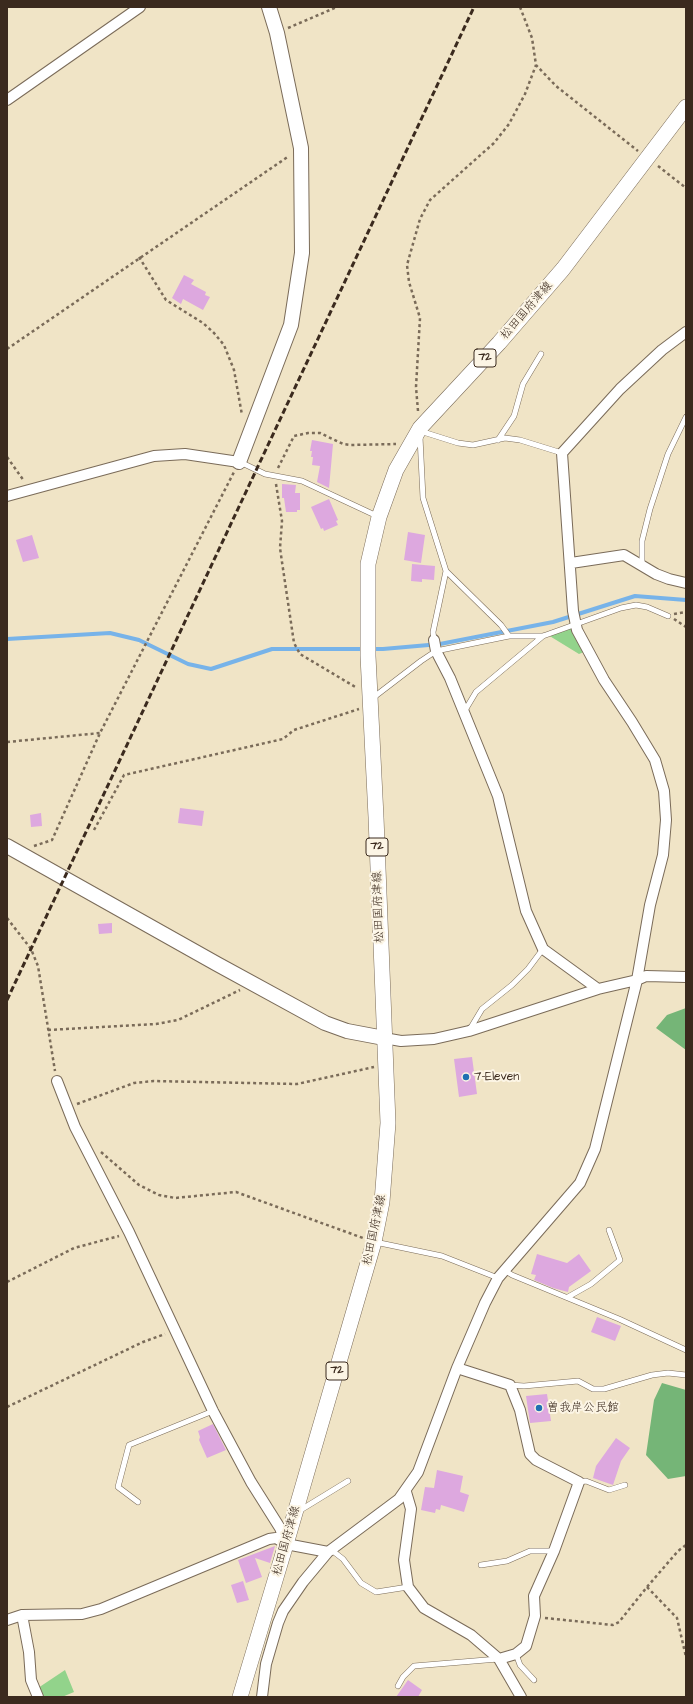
<!DOCTYPE html>
<html>
<head>
<meta charset="utf-8">
<style>
  body { margin:0 }
  #map { position:relative; width:693px; height:1704px; overflow:hidden; background:#f0e4c6; font-family:"Architects Daughter",sans-serif }
  canvas { display:block }
  .frame { position:absolute; inset:0; border:8px solid #3b2a1e; pointer-events:none }
</style>
</head>
<body>
<div id="map">
<canvas width="693" height="1704"></canvas>
<div class="frame"></div>
</div>
<script>
const g = document.querySelector('canvas').getContext('2d');
g.lineJoin = 'round';
function paint(path, color) {
  g.fillStyle = color;
  g.fill(path, 'evenodd');
}
function toPath(rows) {
  const path = new Path2D();
  for (const r of rows) {
    path.moveTo(r[0], r[1]);
    for (let i = 2; i < r.length; i += 2) path.lineTo(r[i], r[i + 1]);
  }
  return path;
}
function strokePath(path, color, width, dash) {
  g.strokeStyle = color;
  g.lineWidth = width;
  g.lineCap = dash ? 'butt' : 'round';
  g.setLineDash(dash || []);
  g.stroke(path);
}
function drawText(font, color, halo, rows, align = 'center') {
  g.font = font + ' "Architects Daughter","Klee One",sans-serif';
  g.lineWidth = 4;
  g.setLineDash([]);
  g.textBaseline = 'middle';
  g.strokeStyle = halo;
  g.fillStyle = color;
  for (const [text, x, y, turn = 0] of rows) {
    g.save();
    g.translate(x, y);
    g.rotate((+turn || 0) * Math.PI / 180);
    g.textAlign = isNaN(turn) ? turn : align;
    if (halo) g.strokeText(text, 0, 0);
    g.fillText(text, 0, 0);
    g.restore();
  }
}
const green = toPath([
  [570,625,584,652,579,654,548,635],
  [65,1670,74,1692,62,1697,42,1697,38,1688]
]);
const forest = toPath([
  [686,1008,686,1050,656,1028,667,1015],
  [662,1383,686,1390,686,1476,668,1479,646,1455,654,1400]
]);
const stream = toPath([
  [7,639,110,633,139,640,188,664,211,669,272,649,383,649,440,644,553,622,635,596,686,600]
]);
const building = toPath([
  [184,275,194,280,191,284,206,292,205,295,210,297,203,310,183,299,181,304,172,298],
  [312,440,333,444,329,488,317,482,320,466,312,465,313,457,311,457,312,451,310,451],
  [282,484,296,485,295,493,300,493,300,510,297,510,297,512,286,512,284,498,282,498],
  [329,499,338,520,336,521,338,525,324,531,323,528,321,529,311,507],
  [408,532,425,535,421,563,404,560],
  [32,535,39,558,23,562,16,540],
  [412,564,435,566,434,580,422,579,422,582,411,581],
  [180,808,204,811,202,826,178,823],
  [41,813,42,826,31,827,30,815],
  [112,923,112,933,99,934,98,924],
  [472,1057,477,1094,459,1097,454,1059],
  [537,1254,567,1263,579,1254,591,1271,569,1287,568,1292,553,1288,534,1280,536,1275,531,1274],
  [597,1317,621,1326,615,1341,591,1332],
  [547,1394,551,1421,530,1423,526,1396],
  [213,1424,226,1450,207,1458,199,1440,200,1437,198,1431],
  [616,1438,630,1448,621,1461,613,1485,593,1478,596,1466],
  [437,1470,463,1476,460,1492,469,1495,464,1512,441,1505,440,1510,436,1509,435,1513,421,1510,425,1487,434,1488],
  [275,1546,270,1563,255,1558,262,1577,246,1583,238,1560],
  [243,1581,249,1600,237,1603,231,1585],
  [408,1680,422,1690,418,1697,396,1697]
]);
const path = toPath([
  [520,7,532,38,536,65,556,86,638,151],
  [288,28,337,7],
  [658,166,686,188],
  [139,257,166,300,203,323,214,333,224,345,234,370,242,415],
  [7,349,289,156],
  [418,411,416,387,420,318,409,282,407,265,420,219,430,200,494,143,509,124,525,94,536,65],
  [7,457,24,481],
  [278,468,294,436,308,433,320,433,343,444,351,445,396,444],
  [276,484,282,521,280,548,282,562,294,643,300,654,357,688],
  [674,614,686,612],
  [674,619,686,627],
  [7,742,100,733],
  [94,830,124,775,283,739,294,730,359,709],
  [34,846,52,840,100,733,234,472],
  [7,918,31,949,38,966,55,1071],
  [48,1030,156,1024,178,1020,240,990],
  [77,1104,134,1083,154,1081,297,1084,374,1067],
  [101,1152,139,1185,159,1195,175,1198,236,1192,363,1238],
  [7,1282,74,1248,119,1236],
  [7,1407,143,1342,165,1334],
  [647,1587,677,1618,686,1657],
  [545,1618,613,1625,619,1622,647,1587,678,1551,686,1545]
]);
const lane = toPath([
  [420,431,458,443,473,445,505,438,520,440,562,453],
  [420,437,423,498,446,571,433,632,434,640],
  [498,440,514,416,523,384,541,354],
  [240,462,265,474,302,481,377,516],
  [642,564,642,541,650,509,668,454,686,417],
  [446,571,501,625,509,636],
  [374,697,421,661,436,651,509,636,543,636,621,608,636,605,647,607,668,616],
  [464,712,476,692,543,636],
  [470,1029,482,1009,512,985,528,969,543,949],
  [375,1242,442,1256,498,1278],
  [504,1270,512,1275,619,1319,686,1350],
  [568,1297,591,1284,620,1260,609,1230],
  [510,1385,524,1386,578,1381,593,1389,604,1389,652,1375,668,1373,686,1375],
  [579,1482,586,1481,609,1490,625,1485],
  [138,1502,118,1487,129,1445,213,1411],
  [299,1511,348,1481],
  [329,1552,334,1552,343,1559,361,1583,376,1592,408,1587],
  [481,1565,507,1561,530,1551,554,1551],
  [516,1654,520,1665,534,1680],
  [398,1686,403,1677,414,1666,498,1659]
]);
const street = toPath([
  [7,100,140,7],
  [7,496,154,456,185,454,239,462],
  [571,563,624,555,656,574,669,579,686,583],
  [434,640,436,651,450,678,498,796,526,911,543,949,598,989],
  [384,1038,401,1041,434,1039,469,1031,598,989,637,980,650,905,663,855,666,820,664,791,655,760,632,722,604,680,577,630,573,611,562,453,620,389,662,350,686,332],
  [57,1081,75,1127,129,1232,213,1411,251,1482,280,1528,286,1544],
  [457,1368,510,1385,520,1410,530,1454,536,1460,579,1482,554,1551,534,1596,535,1616,526,1646,516,1654,499,1659],
  [406,1492,411,1509,404,1560,408,1587,424,1608,471,1635,499,1659,521,1697],
  [22,1615,29,1652,31,1680,38,1697],
  [7,1620,22,1615,82,1614,101,1609,269,1539,276,1538,286,1544,328,1552,399,1499,418,1472,457,1368,485,1303,498,1278,580,1183,595,1149,637,980,646,976,686,977],
  [262,1697,266,1664,278,1623,283,1611,303,1582,328,1552]
]);
const secondary = toPath([
  [239,462,291,325,302,253,301,148,277,33,269,7],
  [7,846,217,964,325,1023,347,1031,384,1038]
]);
const primary = toPath([
  [240,1697,286,1544,374,1242,382,1202,388,1123,376,817,368,656,368,564,379,517,396,470,420,428,499,343,563,269,686,107]
]);
const rail = toPath([
  [7,1000,474,7]
]);
const markers = [
  [466,1077,4,"#1f6fb2"],
  [539,1408,4,"#1f6fb2"]
];
const shields = [
  [485,358,22],
  [377,847,22],
  [337,1371,22]
];
const shieldNames = [
  ["72",485,358],
  ["72",377,847],
  ["72",337,1371]
];
const streetNames = [
  ["松田国府津線",527,311,-49],
  ["松田国府津線",379,907,-92],
  ["松田国府津線",375,1230,-78],
  ["松田国府津線",287,1541,-74]
];
const poiNames = [
  ["7-Eleven",474,1077],
  ["曽我岸公民館",547,1408]
];
paint(green, '#92d38b');
paint(forest, '#75b577');
strokePath(stream, '#77b3e9', 4);
paint(building, '#dda8df');
strokePath(lane, '#7a6b59', 6);
strokePath(street, '#7a6b59', 12);
strokePath(secondary, '#7a6b59', 16);
strokePath(primary, '#7a6b59', 16);
strokePath(path, '#7a6b59', 2.5, [3, 3]);
strokePath(lane, '#fff', 5);
strokePath(street, '#fff', 10);
strokePath(secondary, '#fff', 14);
strokePath(primary, '#fff', 15);
strokePath(rail, '#3b2a1e', 3, [6, 3]);
for (const [x, y, r, color] of markers) {
  const dot = new Path2D();
  dot.arc(x, y, r, 0, 2 * Math.PI);
  g.fillStyle = color;
  g.fill(dot);
  strokePath(dot, '#fcf5e5', 1.5);
}
for (const [x, y, w] of shields) {
  const box = new Path2D();
  box.roundRect(x - w / 2, y - 9, w, 18, 3);
  g.fillStyle = '#fcf5e5';
  g.fill(box);
  strokePath(box, '#3b2a1e', 1);
}
drawText('bold 11px', '#3b2a1e', null, shieldNames);
drawText('12px', '#3b2a1e', '#fcf5e5', streetNames);
drawText('12px', '#3b2a1e', '#fcf5e5', poiNames, 'left');
</script>
</body>
</html>
